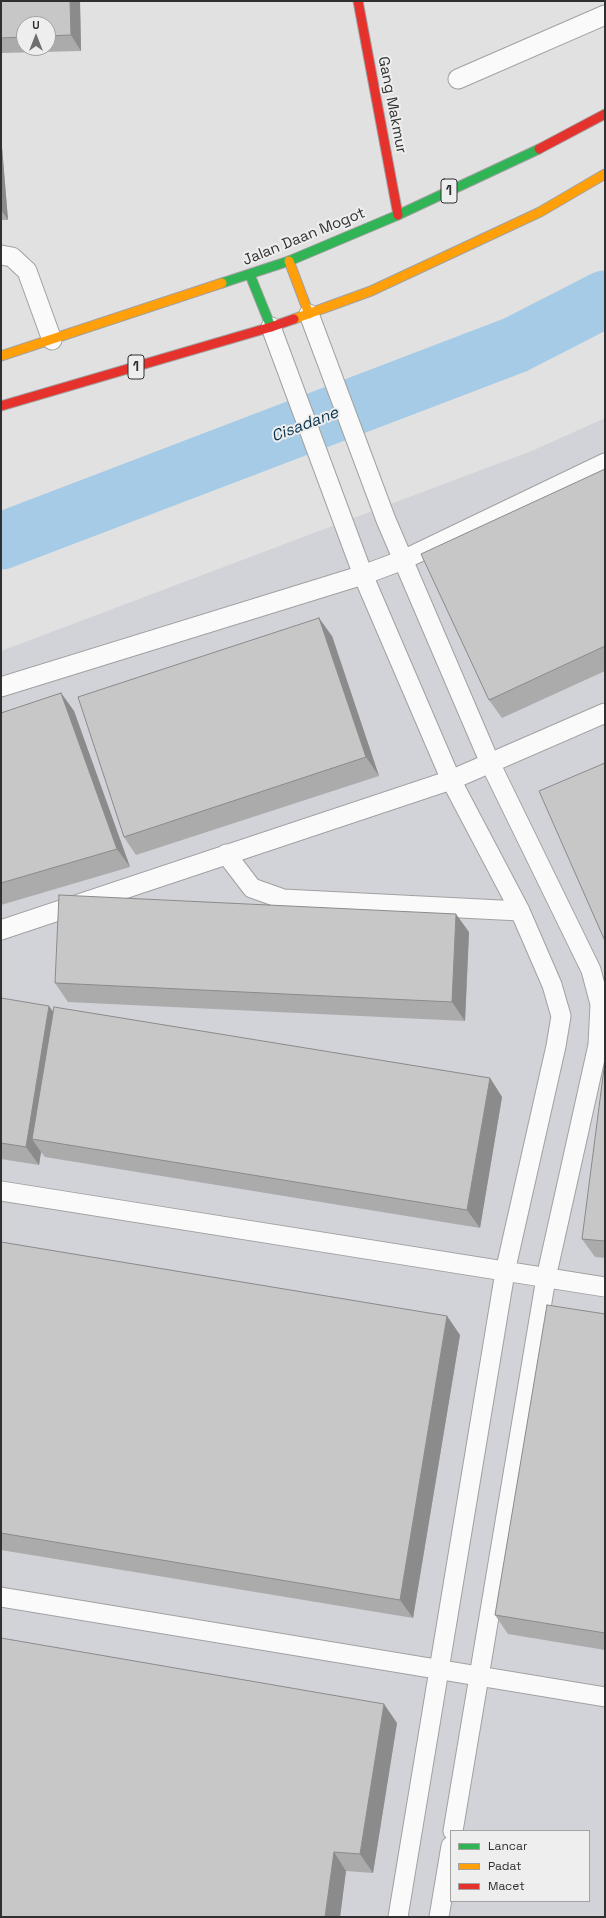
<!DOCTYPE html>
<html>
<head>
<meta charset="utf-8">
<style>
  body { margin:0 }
  #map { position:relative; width:606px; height:1918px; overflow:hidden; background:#e1e1e2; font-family:"Space Grotesk",sans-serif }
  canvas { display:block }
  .frame { position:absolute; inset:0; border:2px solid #303030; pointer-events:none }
  .legend { position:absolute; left:450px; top:1830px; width:140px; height:72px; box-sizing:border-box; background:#eeeeef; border:1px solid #a2a2a3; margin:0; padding:5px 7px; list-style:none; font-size:12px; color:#303030 }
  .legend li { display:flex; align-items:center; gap:8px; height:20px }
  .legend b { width:20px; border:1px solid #a2a2a3 }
  .north { position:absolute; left:16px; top:16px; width:40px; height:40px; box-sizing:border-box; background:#eeeeef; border:1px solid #a2a2a3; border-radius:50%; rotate:0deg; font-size:11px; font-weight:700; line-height:16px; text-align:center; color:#303030 }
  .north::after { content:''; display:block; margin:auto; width:14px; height:18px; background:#6e6e6e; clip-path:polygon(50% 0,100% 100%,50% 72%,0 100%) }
</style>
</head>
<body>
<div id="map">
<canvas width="606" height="1918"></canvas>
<div class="frame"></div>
<ul class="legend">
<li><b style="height:5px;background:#30b455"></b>Lancar</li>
<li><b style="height:5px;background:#ff9f0a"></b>Padat</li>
<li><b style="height:5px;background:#e5322d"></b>Macet</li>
</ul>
<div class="north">U</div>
</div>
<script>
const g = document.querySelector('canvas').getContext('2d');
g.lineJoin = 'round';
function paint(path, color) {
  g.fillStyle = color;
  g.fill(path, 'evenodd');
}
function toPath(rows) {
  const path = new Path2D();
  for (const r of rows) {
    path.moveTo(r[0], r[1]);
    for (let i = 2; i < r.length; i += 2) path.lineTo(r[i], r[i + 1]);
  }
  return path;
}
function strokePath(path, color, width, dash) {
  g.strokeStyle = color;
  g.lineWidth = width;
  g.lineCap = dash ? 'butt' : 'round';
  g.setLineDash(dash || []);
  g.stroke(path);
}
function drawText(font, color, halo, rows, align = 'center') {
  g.font = font + ' "Space Grotesk",sans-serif';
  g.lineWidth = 4;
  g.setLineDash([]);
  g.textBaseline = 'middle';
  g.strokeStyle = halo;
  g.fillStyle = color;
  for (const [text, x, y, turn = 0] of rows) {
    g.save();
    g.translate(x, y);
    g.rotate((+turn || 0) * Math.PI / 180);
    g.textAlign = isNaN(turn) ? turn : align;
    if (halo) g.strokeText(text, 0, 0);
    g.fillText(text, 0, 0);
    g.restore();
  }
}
const built = toPath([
  [605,418,605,1917,1,1917,1,651,534,450],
  [451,1831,589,1831,589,1901,451,1901]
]);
const river = toPath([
  [1,541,515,345,605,299]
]);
const lane = toPath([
  [458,79,605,15],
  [1,255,12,257,27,271,52,340],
  [309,314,386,520,490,763,591,970,600,1004,598,1045,546,1278,453,1831],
  [271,327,363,575,451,780,520,911,552,985,561,1016,556,1046,505,1272,398,1917],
  [1,687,363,575,403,560,605,463],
  [226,854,252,888,283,899,520,911],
  [1,930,451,780,605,713],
  [1,1191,605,1287],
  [1,1597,605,1697],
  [439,1917,451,1846]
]);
const fast = toPath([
  [250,275,271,327],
  [222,283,289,261,398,215,539,149]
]);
const slow = toPath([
  [289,261,309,314],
  [294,319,371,291,540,212,605,174],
  [1,356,222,283]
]);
const jam = toPath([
  [358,1,398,215],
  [539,149,605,114],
  [1,406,271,327,294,319]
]);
const wall = toPath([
  [1,1,80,1,81,51,1,53],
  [24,24,48,24,48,48,24,48],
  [1,135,8,220,1,220],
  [605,469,605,671,502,718,489,700],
  [332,636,379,776,136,855,124,837],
  [61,693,74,711,130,867,1,905,1,713],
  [469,932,465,1021,68,1002,55,983],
  [1,998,53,1012,490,1078,502,1097,480,1228,45,1157,41,1152,39,1165,1,1159],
  [605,1061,605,1258,595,1257,582,1239],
  [1,1242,447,1316,460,1335,413,1618,1,1550],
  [605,1314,605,1650,508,1634,495,1615],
  [397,1723,373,1873,346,1871,340,1917,1,1917]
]);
const shadedWall = toPath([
  [70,1,80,1,81,51,71,35],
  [1,135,8,220,1,210],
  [319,618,332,636,379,776,366,757],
  [61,693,74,711,130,867,117,849],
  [456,914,469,932,465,1021,452,1002],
  [49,1006,62,1024,32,1139,41,1152,39,1165,26,1147],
  [490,1078,502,1097,480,1228,467,1210],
  [447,1316,460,1335,413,1618,400,1600],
  [384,1704,397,1723,373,1873,360,1854],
  [334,1852,346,1871,340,1917,325,1917]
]);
const building = toPath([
  [1,1,70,1,71,35,48,36,48,24,24,24,24,37,1,38,1,1],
  [605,469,605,646,489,700,421,554,605,469],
  [319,618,366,757,124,837,78,697,319,618],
  [61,693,117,849,1,883,1,713,61,693],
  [605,763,605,941,539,791,605,763],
  [59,895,456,914,452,1002,55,983,59,895],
  [1,998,49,1006,26,1147,1,1143,1,998],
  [54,1007,490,1078,467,1210,32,1139,54,1007],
  [605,1061,605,1241,582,1239,605,1061],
  [1,1242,447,1316,400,1600,1,1533,1,1242],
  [547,1305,605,1314,605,1633,495,1615,547,1305],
  [1,1638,384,1704,360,1854,334,1852,325,1917,1,1917,1,1638]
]);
const shields = [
  [449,191,16],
  [136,367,16]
];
const shieldNames = [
  ["1",449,191],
  ["1",136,367]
];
const streetNames = [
  ["Gang Makmur",392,105,79],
  ["Jalan Daan Mogot",304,237,-22]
];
const waterNames = [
  ["Cisadane",305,425,-21]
];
paint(built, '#d2d3d8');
strokePath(river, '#a6cbe6', 57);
strokePath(lane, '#a1a1a1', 21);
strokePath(fast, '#a1a1a1', 11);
strokePath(slow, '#a1a1a1', 11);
strokePath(jam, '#a1a1a1', 11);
strokePath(lane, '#fafafb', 19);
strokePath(fast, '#30b455', 9);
strokePath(slow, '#ff9f0a', 9);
strokePath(jam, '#e5322d', 9);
paint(wall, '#ababac');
paint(shadedWall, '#8b8b8c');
paint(building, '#c7c7c8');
strokePath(building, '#8b8b8c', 1);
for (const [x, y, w] of shields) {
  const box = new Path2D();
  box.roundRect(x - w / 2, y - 12, w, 24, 3);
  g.fillStyle = '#eeeeef';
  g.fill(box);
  strokePath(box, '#303030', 1);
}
drawText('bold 14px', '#303030', null, shieldNames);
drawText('15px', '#303030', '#eeeeef', streetNames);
drawText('italic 16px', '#08334d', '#eeeeef', waterNames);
</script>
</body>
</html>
